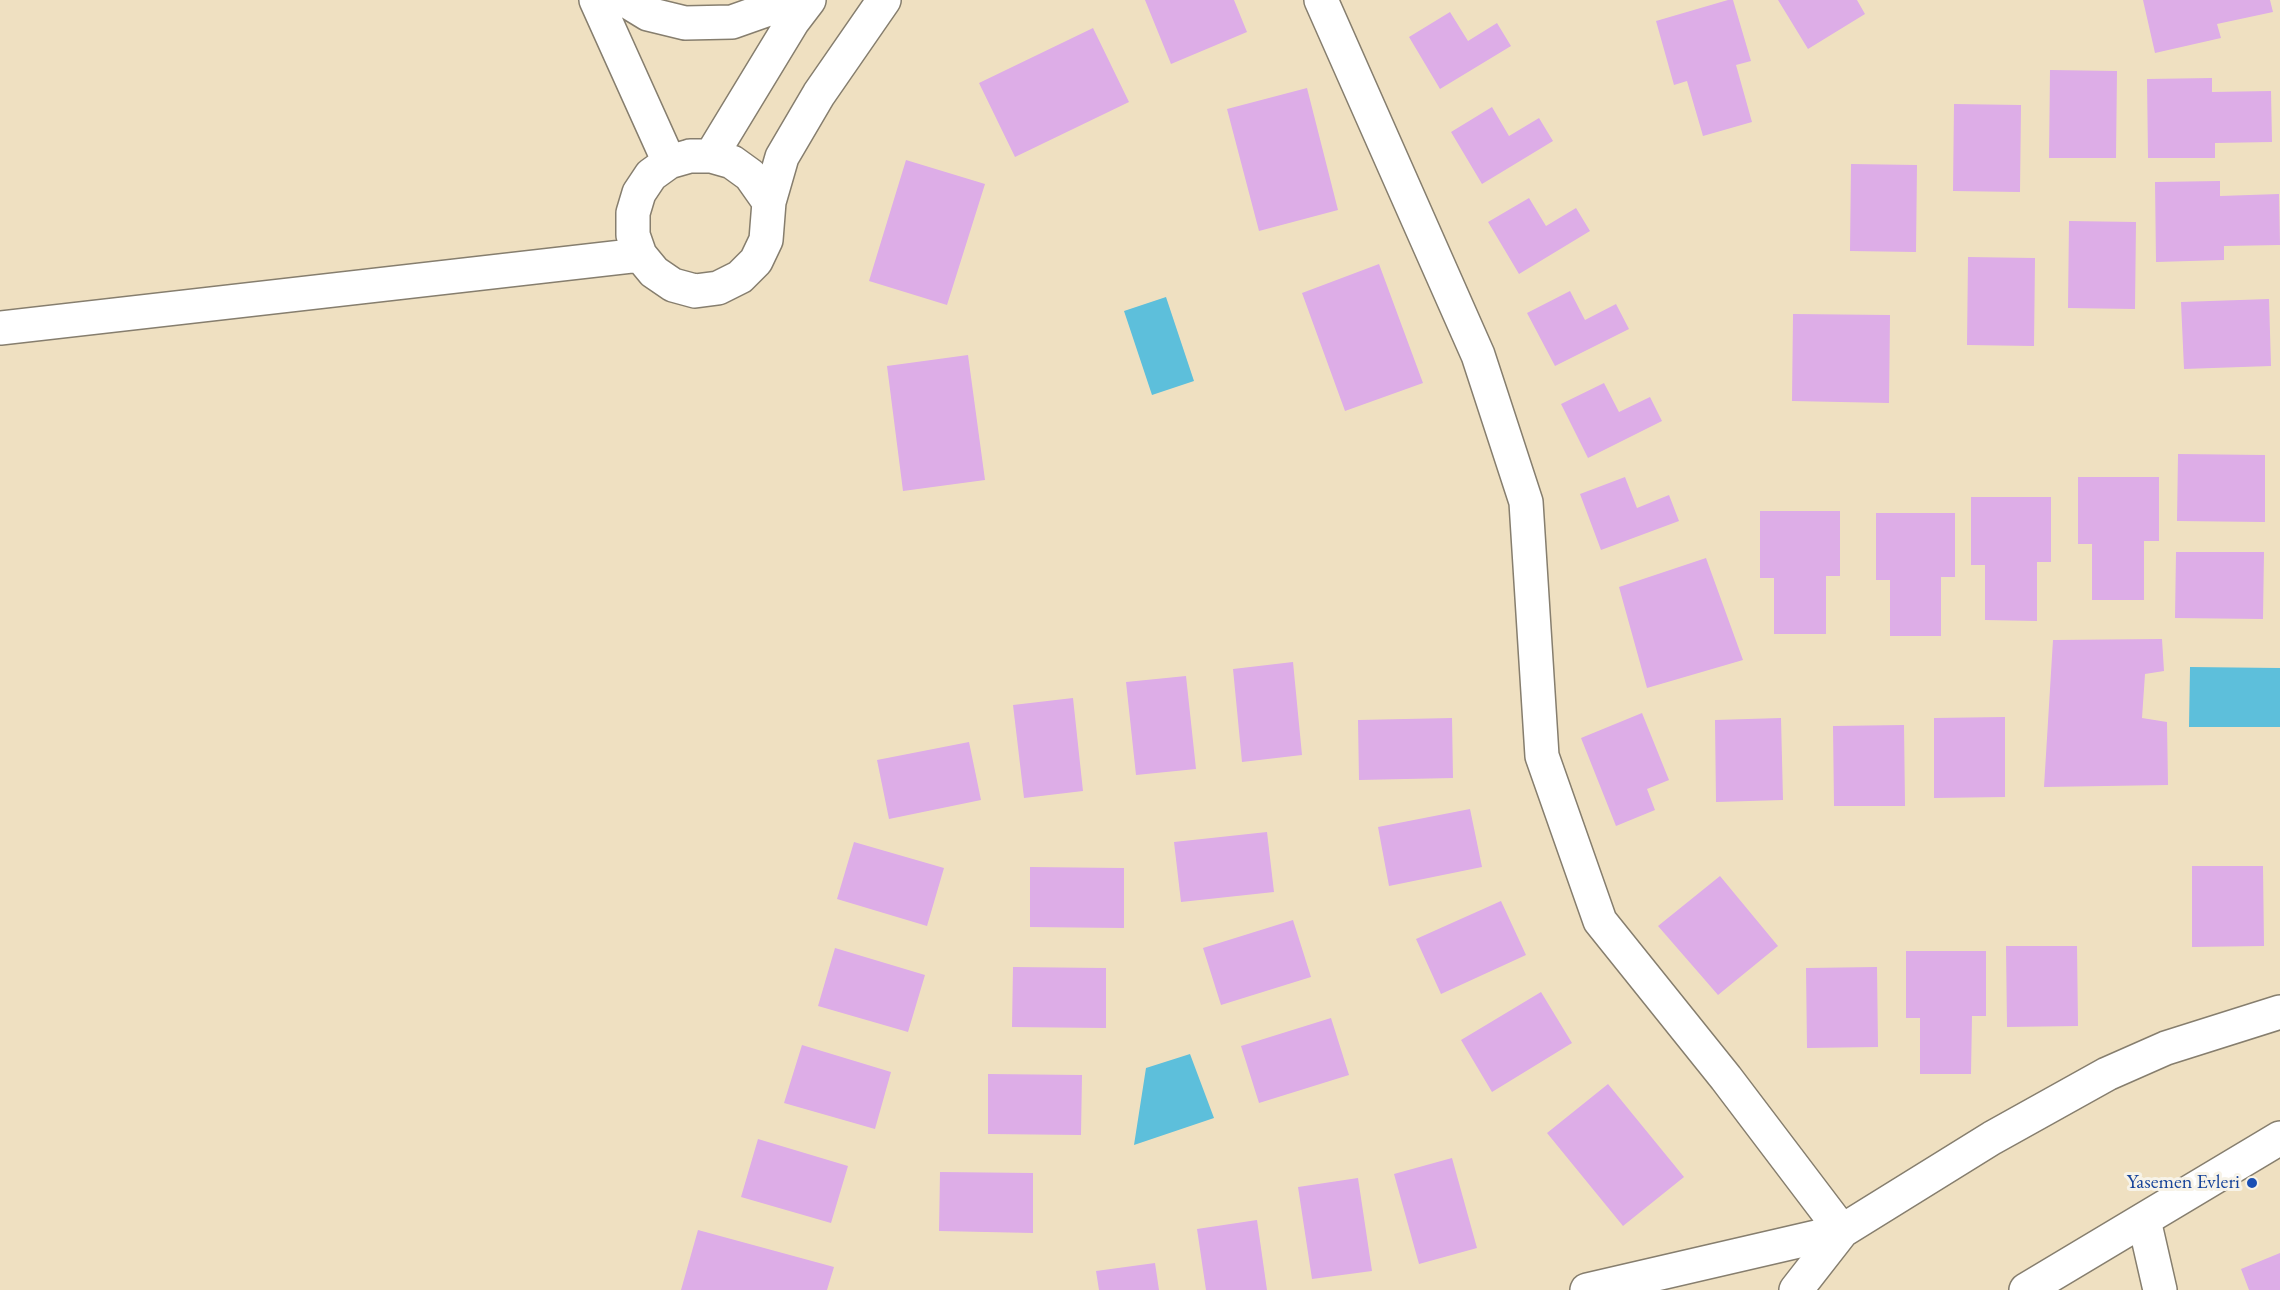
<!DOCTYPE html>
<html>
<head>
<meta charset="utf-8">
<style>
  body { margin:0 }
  canvas { display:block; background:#efe0c1 }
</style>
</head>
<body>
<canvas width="2280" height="1290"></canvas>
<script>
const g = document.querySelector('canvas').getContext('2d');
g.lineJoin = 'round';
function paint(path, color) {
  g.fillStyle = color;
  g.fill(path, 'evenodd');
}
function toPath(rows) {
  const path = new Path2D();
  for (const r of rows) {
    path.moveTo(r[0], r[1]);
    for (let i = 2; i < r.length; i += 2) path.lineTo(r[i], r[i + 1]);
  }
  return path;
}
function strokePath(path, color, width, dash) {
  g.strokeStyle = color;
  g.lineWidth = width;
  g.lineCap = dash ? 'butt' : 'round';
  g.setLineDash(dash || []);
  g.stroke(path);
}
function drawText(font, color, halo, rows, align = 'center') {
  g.font = font + ' "EB Garamond",serif';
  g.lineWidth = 6;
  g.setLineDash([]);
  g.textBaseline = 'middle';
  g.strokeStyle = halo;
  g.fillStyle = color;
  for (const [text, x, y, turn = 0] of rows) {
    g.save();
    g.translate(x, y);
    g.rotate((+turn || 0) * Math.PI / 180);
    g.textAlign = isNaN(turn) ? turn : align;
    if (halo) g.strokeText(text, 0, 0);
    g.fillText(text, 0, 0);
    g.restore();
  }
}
const water = toPath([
  [1166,297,1194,381,1152,395,1124,311],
  [2190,667,2280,668,2280,727,2189,727],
  [1190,1054,1214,1118,1134,1145,1146,1068]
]);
const building = toPath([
  [1145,0,1234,0,1247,32,1171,64],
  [1728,0,1733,0,1751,61,1736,65,1752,122,1703,136,1687,81,1674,85,1656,21],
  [1778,0,1857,0,1865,14,1808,49],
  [2143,0,2270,0,2273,12,2217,24,2221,38,2155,53],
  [1450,12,1468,41,1497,23,1511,46,1440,89,1409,37],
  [1093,28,1129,102,1015,157,979,83],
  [2050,70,2117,71,2116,158,2049,158],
  [2212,78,2212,92,2271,91,2272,142,2215,143,2215,158,2148,158,2147,79],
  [1307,88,1338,210,1259,231,1227,109],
  [1954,104,2021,105,2020,192,1953,191],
  [1492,107,1509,136,1539,118,1553,141,1482,184,1451,132],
  [906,160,985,184,947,305,869,281],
  [1851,164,1917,165,1916,252,1850,251],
  [2220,181,2220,196,2279,194,2280,245,2224,246,2224,260,2156,262,2155,182],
  [1529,198,1546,226,1576,208,1590,231,1519,274,1488,222],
  [2069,221,2136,222,2135,309,2068,308],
  [1968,257,2035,258,2034,346,1967,345],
  [1379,264,1423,383,1345,411,1302,293],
  [1570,291,1585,320,1616,304,1629,329,1555,366,1527,313],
  [2269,299,2271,366,2184,369,2181,302],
  [1793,314,1890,315,1889,403,1792,401],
  [968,355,985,480,903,491,887,366],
  [1604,383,1619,412,1650,397,1662,421,1588,458,1561,404],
  [2178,454,2265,455,2265,522,2177,521],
  [1625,477,1637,508,1669,495,1679,521,1601,550,1580,494],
  [2078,477,2159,477,2159,541,2144,541,2144,600,2092,600,2092,544,2078,544],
  [1971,497,2051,497,2051,562,2037,562,2037,621,1985,620,1985,565,1971,565],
  [1760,511,1840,511,1840,576,1826,576,1826,634,1774,634,1774,578,1760,578],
  [1876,513,1955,513,1955,577,1941,577,1941,636,1890,636,1890,580,1876,580],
  [2176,552,2264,552,2263,619,2175,618],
  [1706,558,1743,660,1647,688,1619,587],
  [2162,639,2164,671,2145,674,2142,718,2167,722,2168,785,2044,787,2053,640],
  [1293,662,1302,755,1242,762,1233,669],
  [1186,676,1196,769,1136,775,1126,682],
  [1073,698,1083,791,1024,798,1013,705],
  [1642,713,1669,780,1647,789,1655,810,1616,826,1581,738],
  [2005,717,2005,797,1934,798,1934,718],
  [1452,718,1453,778,1359,780,1358,720],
  [1781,718,1783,800,1716,802,1715,720],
  [1904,725,1905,806,1834,806,1833,726],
  [969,742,981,800,889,819,877,760],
  [1470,809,1482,867,1389,886,1378,827],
  [1267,832,1274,892,1181,902,1174,842],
  [854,842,944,868,927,926,837,899],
  [2192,866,2263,866,2264,946,2192,947],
  [1030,867,1124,868,1124,928,1030,927],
  [1720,876,1778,946,1718,995,1658,926],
  [1501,901,1526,955,1441,994,1416,939],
  [1293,920,1311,977,1221,1005,1203,948],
  [2006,946,2077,946,2078,1026,2007,1027],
  [835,948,925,975,908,1032,818,1006],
  [1906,951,1986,951,1986,1016,1972,1016,1971,1074,1920,1074,1920,1018,1906,1018],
  [1013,967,1106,968,1106,1028,1012,1027],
  [1877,967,1878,1047,1807,1048,1806,968],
  [1541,992,1572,1043,1492,1092,1461,1040],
  [1331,1018,1349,1075,1259,1103,1241,1046],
  [802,1045,891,1072,875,1129,784,1103],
  [988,1074,1082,1075,1081,1135,988,1134],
  [1608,1084,1684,1177,1623,1226,1547,1133],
  [758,1139,848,1166,831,1223,741,1197],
  [1452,1158,1477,1248,1419,1264,1394,1174],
  [940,1172,1033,1173,1033,1233,939,1231],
  [1358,1178,1372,1271,1312,1279,1298,1187],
  [1257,1220,1267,1290,1206,1290,1197,1229],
  [698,1230,834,1267,827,1290,681,1290],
  [2280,1253,2280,1290,2249,1290,2241,1269],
  [1155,1263,1159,1290,1099,1290,1096,1271]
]);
const minor = toPath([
  [1321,0,1478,355,1526,502,1542,756,1600,921,1726,1078,1842,1231,1587,1290],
  [2144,1220,2160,1290]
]);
const tertiary = toPath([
  [596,0,669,162],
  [625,0,648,14,685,23,732,22,766,10,784,0],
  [690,156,711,156,732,162,750,175,769,202,766,240,756,261,740,277,718,288,695,291,673,285,654,272,640,255,633,235,633,213,639,193,651,175,669,162,690,156],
  [711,156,793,21,809,0],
  [769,202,782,157,819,94,884,0],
  [0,328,640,255],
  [1796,1290,1842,1231,1992,1138,2107,1074,2166,1048,2280,1012],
  [2026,1290,2280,1138]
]);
const markers = [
  [2252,1183,6,"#1a4fb4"]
];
const transitNames = [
  ["Yasemen Evleri",2240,1183]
];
paint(water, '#5dbfdb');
paint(building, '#ddade7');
strokePath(minor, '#867e6e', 36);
strokePath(tertiary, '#867e6e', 36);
strokePath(minor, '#fff', 33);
strokePath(tertiary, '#fff', 33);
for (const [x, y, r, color] of markers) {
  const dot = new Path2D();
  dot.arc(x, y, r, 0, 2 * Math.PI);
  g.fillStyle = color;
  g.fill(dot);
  strokePath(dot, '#f7f3e8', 2);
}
drawText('20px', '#164399', '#f7f3e8', transitNames, 'right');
</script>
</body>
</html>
